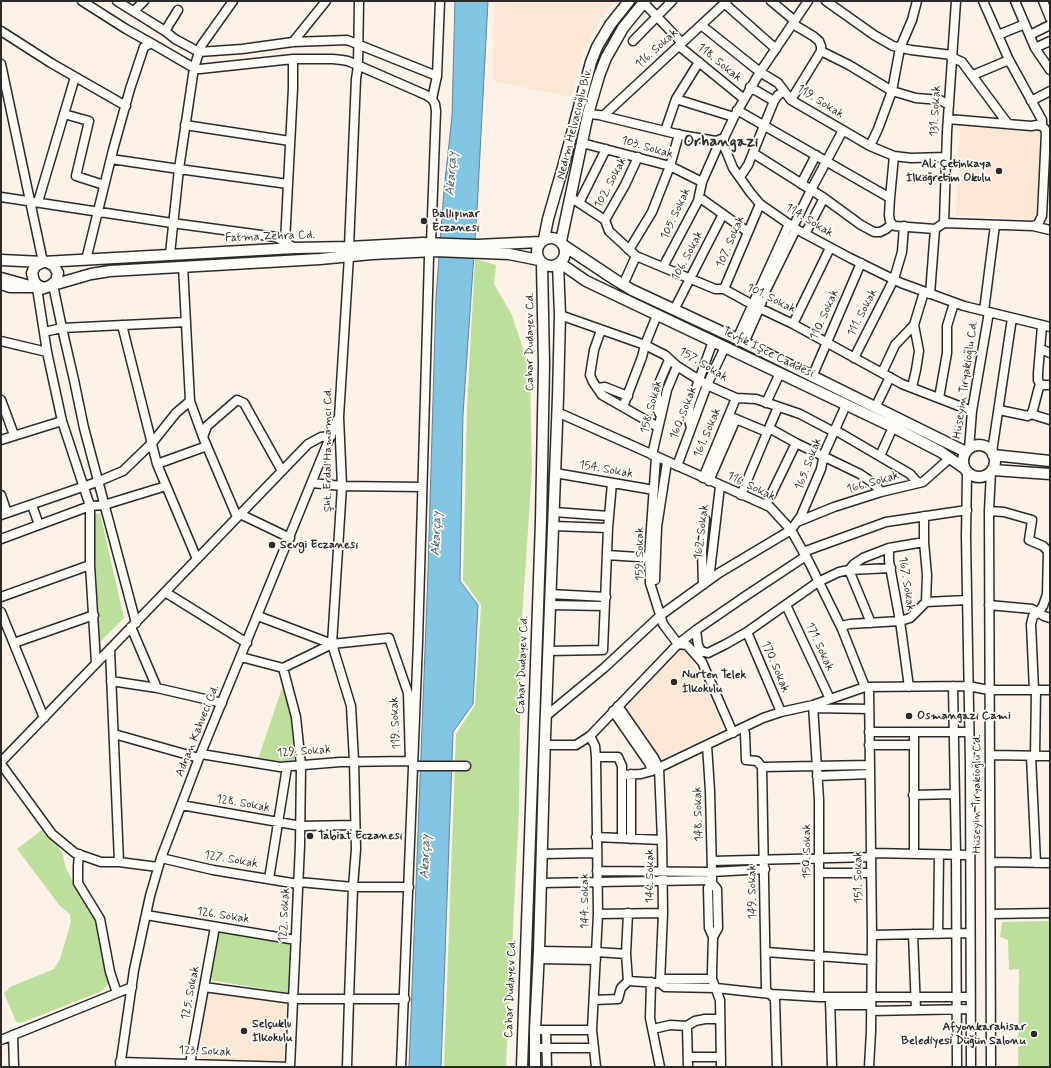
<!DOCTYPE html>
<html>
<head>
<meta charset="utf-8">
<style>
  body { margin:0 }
  #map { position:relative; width:1051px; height:1068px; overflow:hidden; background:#fcf2e7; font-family:Mynerve,sans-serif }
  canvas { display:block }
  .frame { position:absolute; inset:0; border:2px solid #2b2b2b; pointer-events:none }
</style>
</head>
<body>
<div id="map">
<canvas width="1051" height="1068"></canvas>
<div class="frame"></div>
</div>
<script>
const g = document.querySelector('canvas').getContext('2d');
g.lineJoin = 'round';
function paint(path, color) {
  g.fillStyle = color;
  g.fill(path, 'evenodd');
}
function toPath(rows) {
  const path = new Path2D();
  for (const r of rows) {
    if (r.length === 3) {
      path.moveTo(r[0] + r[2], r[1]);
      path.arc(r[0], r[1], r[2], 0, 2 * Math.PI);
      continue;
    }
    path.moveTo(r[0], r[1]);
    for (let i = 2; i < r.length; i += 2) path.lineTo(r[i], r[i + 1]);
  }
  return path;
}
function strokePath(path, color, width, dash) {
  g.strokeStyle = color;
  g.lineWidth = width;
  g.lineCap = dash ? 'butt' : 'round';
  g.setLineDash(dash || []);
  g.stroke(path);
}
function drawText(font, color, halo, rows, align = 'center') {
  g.font = font + ' Mynerve,sans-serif';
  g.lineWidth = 3.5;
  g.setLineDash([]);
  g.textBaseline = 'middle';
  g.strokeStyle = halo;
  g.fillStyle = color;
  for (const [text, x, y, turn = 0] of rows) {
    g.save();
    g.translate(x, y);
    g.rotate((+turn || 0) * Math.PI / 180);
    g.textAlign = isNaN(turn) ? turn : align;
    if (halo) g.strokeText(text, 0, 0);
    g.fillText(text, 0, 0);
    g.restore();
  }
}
const built = toPath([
  [495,1,615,1,602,17,584,50,571,97,493,81],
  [960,123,1042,127,1038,219,956,215],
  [680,648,692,659,724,729,660,760,624,705],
  [207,989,287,1002,286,1063,199,1061]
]);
const green = toPath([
  [475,259,496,265,494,284,511,313,530,369,532,470,521,634,519,810,506,1067,444,1067,456,734,475,705,481,605,463,580,467,406],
  [100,513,124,618,99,643,93,515],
  [282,688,287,697,291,715,295,757,293,761,287,762,258,759],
  [43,829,62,852,66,868,75,886,93,908,98,924,110,982,102,991,21,1023,16,1022,4,993,10,987,54,969,60,959,71,922,70,914,60,906,17,849],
  [1050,921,1050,1067,1018,1067,1019,969,1009,970,1008,940,1000,937,1002,922],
  [219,930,291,943,288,993,210,980]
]);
const water = toPath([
  [455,1,488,1,477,210,463,414,460,581,478,605,473,704,453,732,441,1067,409,1067,428,572,436,297,444,190,452,116,455,1]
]);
const minor = toPath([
  [82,1,126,29,151,43],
  [117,1,165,31],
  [771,1,795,21],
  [808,1,760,72,734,117,724,138,724,146,733,168,750,192,760,204,796,229,850,258,901,283,964,306,1050,327],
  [826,1,874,35,893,46,911,50,952,55],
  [983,1,1009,60,1042,120,1042,126],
  [1015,1,1035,48,1050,70],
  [1043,1,1050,18],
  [644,3,682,43],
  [724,3,776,49],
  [178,10,165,31,175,39,199,52,242,49,293,42,347,40,437,76],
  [134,11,144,1],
  [701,25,760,72,778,83,791,100,870,146,894,156,911,158,946,157],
  [1,31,51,63,126,106],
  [998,35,1025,24],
  [1030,35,1050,25],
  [633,41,672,1],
  [293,42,326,1],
  [679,46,744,99],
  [1035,48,1050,41],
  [821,51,849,65,892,91,916,98,940,100,949,105],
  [951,57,962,62,1008,124],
  [1,64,43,262],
  [973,75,1009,60],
  [750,87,774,101],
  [432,99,437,76,440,1],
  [676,99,734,117],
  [791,100,821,51,821,46,819,41,813,36,793,24],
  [1031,101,1050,91],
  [737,110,890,198],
  [64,114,89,121,76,176,104,185],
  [588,114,599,115,681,135,716,141,724,138],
  [603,116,727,1],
  [185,125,290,141],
  [665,131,676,99,699,62],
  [582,143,670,166,702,182],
  [870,146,878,129,892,91,900,48,912,20,917,1],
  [753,153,824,198,861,225,874,232,880,232,886,229,892,224],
  [894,156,890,198,889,215,890,221,892,224,895,226,935,229,944,223,1033,226,1038,224,1042,216,1046,133,1045,129,1042,126,1037,125,1031,126,948,119],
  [111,159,179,169,288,184],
  [740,177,748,165,774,101,778,95,784,92],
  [801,184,816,155],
  [1,197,172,223,276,237,295,248],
  [570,197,605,220,609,231,636,256,715,289,724,289,753,305,793,324,902,384,972,411],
  [699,197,748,232],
  [38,202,75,77],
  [579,203,606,149],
  [605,220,625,185,638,157],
  [944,223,947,132,956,1],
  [1033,226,1050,230],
  [793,227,811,190,843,130],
  [805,234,824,198],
  [285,242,293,88,293,59],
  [349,247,356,79,358,66,359,1],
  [629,250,652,212,670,166,679,134],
  [170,254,179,169,194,68,201,46,233,1],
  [349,256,339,417,342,486,332,644,351,706,354,761,356,849,353,887,409,887],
  [86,260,113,150,130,89,144,47,151,43,194,68,200,69,293,59,333,59,342,60,348,61,426,95,432,99,435,104,436,111,431,243],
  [183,266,190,401,203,437],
  [663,267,698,201,702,182,717,148],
  [1,285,10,288,37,288,47,352,62,421,90,506,90,565,96,663],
  [53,285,62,328,74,380,84,428,136,623],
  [623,285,636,256],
  [724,289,760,204],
  [930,294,935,229],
  [674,310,723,214],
  [984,311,995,225],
  [560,315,645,345,665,355,677,366,707,385,736,398,756,399,800,414,834,432],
  [657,315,645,345,642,357,623,407,658,427],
  [793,324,830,248],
  [122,325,157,464,197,559],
  [601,330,594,350,590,375,593,382,602,395,623,407],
  [44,332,62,328,186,322],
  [737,339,789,224],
  [1,341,47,352],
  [744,343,760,307,765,292,796,229],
  [1041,349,1050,353],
  [854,358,894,279,902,252,904,226],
  [882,373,895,345,914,325],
  [812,377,861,263],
  [1041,386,1038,380,1038,373,1042,326],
  [912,387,916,370,919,351,914,325,924,292],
  [597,388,605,387,628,396],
  [939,398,947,353,947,326,954,303],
  [1,400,14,435],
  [766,403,780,373],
  [875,408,890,377],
  [999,410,1028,416,1031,414,1033,410,1039,387,1042,385,1050,385],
  [557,412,770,507,791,530,809,562,842,629,865,687],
  [1031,414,1050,420],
  [661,416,657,409,657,393,660,381,669,360],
  [731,417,767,432],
  [691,428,688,416,690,405,713,341],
  [769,428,778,407],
  [835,430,910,474,918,483],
  [1,440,62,421],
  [969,449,972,411,989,312],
  [992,452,1012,318],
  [652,455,667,390,677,366],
  [880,456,893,427],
  [656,457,649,557,650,583,663,624,678,644,687,645,702,662,733,733],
  [157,464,207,446],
  [677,466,707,385,725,347],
  [967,472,966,537,970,764,971,1067],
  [991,472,989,511,991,1067],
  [555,473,654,490],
  [703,478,736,398],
  [709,481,736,419],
  [312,483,342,486,421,487],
  [1,495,7,513],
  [741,495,769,428,796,443,860,474,873,483,881,492],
  [32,505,39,525],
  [766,505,796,443],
  [989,511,1004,512,1032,520,1029,540,1043,546,1048,551,1047,594,1043,606,1038,613,1033,616,1031,624,1034,690],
  [554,512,609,516],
  [240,514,290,538],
  [1,515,97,482,123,471,152,443,176,413,190,401],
  [237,517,203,437,207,426,237,400,244,403,282,471],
  [797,522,834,507,881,492,923,482,950,458],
  [553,526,608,528],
  [1,539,90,506,104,505,166,486],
  [803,552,886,522,967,510],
  [607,555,653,558],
  [655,580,657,527,667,462],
  [709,580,720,486],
  [703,585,702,551,705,519],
  [165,592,247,643],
  [550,594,606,597],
  [1,597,90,565],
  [926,602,967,600],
  [550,605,605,606],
  [786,605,830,699],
  [989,605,1032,609,1044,616,1050,618],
  [1,612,44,718],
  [258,616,332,644],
  [871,623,849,570,854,564,863,558,889,548],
  [841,626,850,624,900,621,910,618,926,602,927,575,924,542],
  [131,627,157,688],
  [696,630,698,645,701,651,708,653,726,644,747,632,818,582,839,572,849,570,891,568],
  [747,632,781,712],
  [14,643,94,615],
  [110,650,119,862,158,867],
  [548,651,603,650,608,528,612,483],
  [283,668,296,717,301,765,300,845,290,1067],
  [111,681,157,688,222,703],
  [953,686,956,855,957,1067],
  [869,687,872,935,871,1031,869,1067],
  [909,687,900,621,889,561,889,548,924,542,924,516],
  [813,705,819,800,819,997],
  [618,706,654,758,659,768,662,840,663,913,660,983],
  [813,708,869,709],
  [613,711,649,763,652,771],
  [546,716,604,668,661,615,719,573,791,530,801,516,821,469,824,454,846,405],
  [743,728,745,733,746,760,757,761,762,767],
  [869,732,968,732],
  [114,734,199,758],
  [590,736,595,746,596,757,598,914,592,1030,596,1067],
  [544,745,576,745,590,736,678,644,696,630,747,595,806,556],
  [707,745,710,791,712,872,712,883,708,888,709,928,713,937],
  [869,745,913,745],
  [201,754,280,767,340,762,410,761,408,693,389,638,332,644,283,668,241,657],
  [990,755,1050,756],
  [1031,756,1036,863],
  [1035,756,1036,690],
  [596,757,618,757,622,766,622,775,641,774,652,771,763,718,781,712,813,705,865,687,968,686,989,690,1050,690],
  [1,762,308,444,321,437,331,436],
  [1,764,52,834,75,853,101,862,119,862],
  [414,766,466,766],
  [817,776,870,774],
  [913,795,955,794],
  [181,805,301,826,355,825],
  [596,837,662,840],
  [622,838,622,775],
  [631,839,631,774],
  [871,853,970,855],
  [79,854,78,866,78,883,100,919,110,972,117,993],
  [542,854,596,853],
  [914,854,914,732],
  [161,858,213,870,298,884],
  [712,861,871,857],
  [991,862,1050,863],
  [597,871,712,872,765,869],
  [819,873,871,873],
  [269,879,287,767],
  [541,883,712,880],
  [712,883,717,889,718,928,713,937,712,971,712,979,720,1000,721,1067],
  [598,914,663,913],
  [991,914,1050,913],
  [146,915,296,940],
  [913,934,916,1010],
  [938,934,939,855],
  [872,935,970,933],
  [539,951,597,952,626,954,628,981,660,983,665,987,716,988,771,994,819,997,970,997],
  [766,952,872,960],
  [626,954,628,913],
  [539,959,596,960],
  [651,982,650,1018,660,1067],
  [660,983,664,979,712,979],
  [204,987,293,999,349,999,353,887,299,882],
  [830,997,832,1067],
  [594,1000,618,999,621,988,628,981],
  [830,1005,871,1005],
  [871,1011,970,1009],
  [687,1026,695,1021,705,1019,720,1019],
  [653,1029,670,1025,687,1026,688,1067],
  [535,1030,592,1030],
  [546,1030,547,1067],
  [13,1035,14,1067],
  [1,1040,132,987],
  [535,1048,593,1048],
  [688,1057,721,1057],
  [120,1062,290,1067],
  [190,1064,215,927],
  [120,1067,134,970,150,896,161,858,199,758,337,420],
  [347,1067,349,999,405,999],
  [401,1067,418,642,429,257],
  [777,1067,775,999,766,990,762,767,870,765]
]);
const major = toPath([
  [551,252,14],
  [544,239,548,219,563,167,591,62,597,47,610,25,629,1],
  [561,241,588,114,599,76,606,58,623,28,645,1],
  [563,245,614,279,632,290,737,339,966,452],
  [1,260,43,262,295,248,349,247,423,243,477,245,540,242],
  [560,263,586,281,893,427,941,452,964,468],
  [1,278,37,288,41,289,50,286,56,281,58,273,54,266,47,262,43,262,35,266,32,273,34,281,37,285,44,288],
  [53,285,91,274,110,271,320,259,372,254,435,251,509,254,539,260],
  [979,461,16],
  [993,455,1050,461],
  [993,470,1050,474],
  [522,1067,541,521,544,365,542,264],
  [535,1067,535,1030,539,951,545,737,558,397,560,315,558,264]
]);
const markers = [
  [999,171,4,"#2b2b2b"],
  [424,221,4,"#2b2b2b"],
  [272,545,4,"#2b2b2b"],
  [674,682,4,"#2b2b2b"],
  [909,716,4,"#2b2b2b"],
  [310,836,4,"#2b2b2b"],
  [244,1031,4,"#2b2b2b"],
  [1034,1034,4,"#2b2b2b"]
];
const streetNames = [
  ["116. Sokak",657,49,-42],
  ["118. Sokak",719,63,39],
  ["119. Sokak",820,102,32],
  ["131. Sokak",936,111,-87],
  ["Nedim Helvacıoğlu Blv.",575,124,-76],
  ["103. Sokak",647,148,16],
  ["102. Sokak",611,183,-62],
  ["105. Sokak",676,214,-65],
  ["114. Sokak",809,221,31],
  ["Fatma Zehra Cd.",270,237,-2],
  ["107. Sokak",731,242,-67],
  ["106. Sokak",688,256,-62],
  ["101. Sokak",771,299,26],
  ["111. Sokak",863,313,-63],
  ["110. Sokak",825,315,-66],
  ["Cahar Dudayev Cd.",530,342,-90],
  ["Tevfik İşce Caddesi",768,353,26],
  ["157. Sokak",703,365,31],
  ["Hüseyin Tiryakioğlu Cd.",966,380,-82],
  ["158. Sokak",652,407,-75],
  ["160. Sokak",684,413,-69],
  ["161. Sokak",708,433,-67],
  ["Şht. Erdal Hamamcı Cd.",328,450,-90],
  ["165. Sokak",809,464,-69],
  ["154. Sokak",606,470,10],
  ["166. Sokak",873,483,-16],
  ["116. Sokak",751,487,26],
  ["162. Sokak",702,532,-83],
  ["159. Sokak",640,554,-90],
  ["167. Sokak",906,584,81],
  ["171. Sokak",819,647,65],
  ["Cahar Dudayev Cd.",523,665,-88],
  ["170. Sokak",775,667,67],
  ["119. Sokak",396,723,-93],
  ["Adnan Kahveci Cd.",198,731,-68],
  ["129. Sokak",304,752,-4],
  ["Hüseyin Tiryakioğlu Cd.",977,794,-90],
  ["128. Sokak",243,804,10],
  ["148. Sokak",699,814,-92],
  ["150. Sokak",807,851,-90],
  ["127. Sokak",231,860,10],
  ["146. Sokak",650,876,-90],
  ["151. Sokak",859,877,-91],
  ["149. Sokak",753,892,-91],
  ["144. Sokak",585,901,-90],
  ["122. Sokak",285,915,-87],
  ["126. Sokak",223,916,9],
  ["Cahar Dudayev Cd.",511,989,-88],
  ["125. Sokak",191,993,-79],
  ["123. Sokak",205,1052,2]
];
const poiNames = [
  ["Ali Çetinkaya",991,164,"right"],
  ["İlköğretim Okulu",991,178,"right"],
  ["Ballıpınar",432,214],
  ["Eczanesi",432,228],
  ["Sevgi Eczanesi",280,545],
  ["Nurten Telek",682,675],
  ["İlkokulu",682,689],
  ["Osmangazi Cami",917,716],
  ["Tabiat Eczanesi",318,836],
  ["Selçuklu",252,1024],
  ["İlkokulu",252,1038],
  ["Afyonkarahisar",1026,1027,"right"],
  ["Belediyesi Düğün Salonu",1026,1041,"right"]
];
const waterNames = [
  ["Akarçay",452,174,-87],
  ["Akarçay",437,534,-88],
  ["Akarçay",426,857,-88]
];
const districtNames = [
  ["Orhangazi",721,143]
];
paint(built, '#fae7d4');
paint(green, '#bce09b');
paint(water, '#81c5e2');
strokePath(water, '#5f8799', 1);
strokePath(minor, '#2b2b2b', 11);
strokePath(major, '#2b2b2b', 13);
strokePath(minor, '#fdfcf7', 8);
strokePath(major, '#fdfcf7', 10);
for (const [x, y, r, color] of markers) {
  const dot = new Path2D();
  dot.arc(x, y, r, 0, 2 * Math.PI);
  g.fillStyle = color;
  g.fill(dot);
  strokePath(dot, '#fdfcf7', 1.5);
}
drawText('12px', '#2b2b2b', '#fdfcf7', streetNames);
drawText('bold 12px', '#2b2b2b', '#fdfcf7', poiNames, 'left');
drawText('italic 13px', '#455962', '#fdfcf7', waterNames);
drawText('bold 16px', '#2b2b2b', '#fdfcf7', districtNames);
</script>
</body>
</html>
